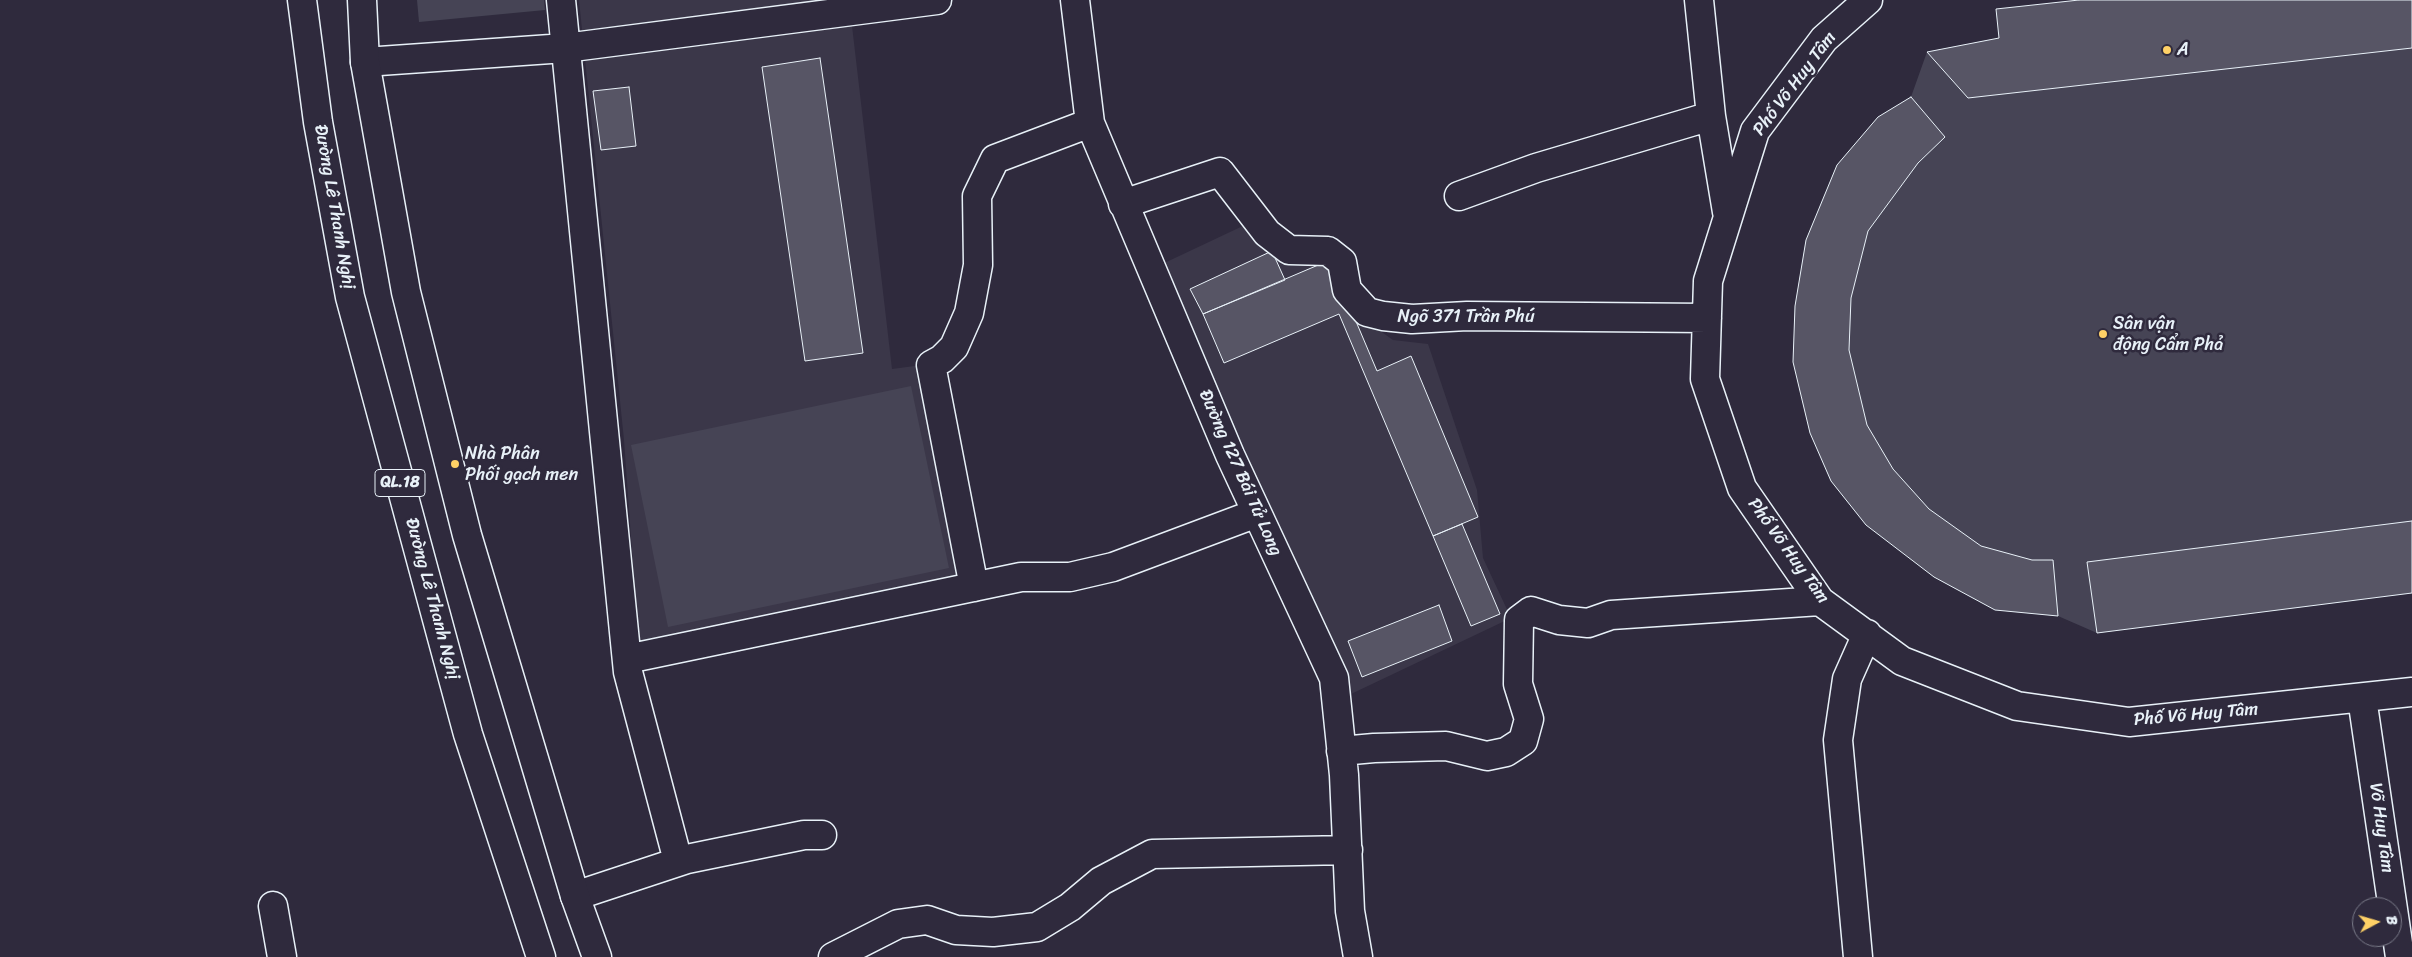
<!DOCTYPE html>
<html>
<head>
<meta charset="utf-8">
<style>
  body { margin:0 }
  #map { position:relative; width:2412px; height:957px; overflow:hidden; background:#2f2a3d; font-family:Sriracha,sans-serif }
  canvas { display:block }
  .north { position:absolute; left:2352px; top:897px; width:50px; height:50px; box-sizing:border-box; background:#2f2a3d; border:1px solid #797a88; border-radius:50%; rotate:84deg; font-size:14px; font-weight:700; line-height:20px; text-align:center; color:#e8f1f8 }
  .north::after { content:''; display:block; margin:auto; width:18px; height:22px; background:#ffd166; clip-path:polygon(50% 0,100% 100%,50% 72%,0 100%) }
</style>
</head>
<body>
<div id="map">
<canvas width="2412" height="957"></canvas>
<div class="north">B</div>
</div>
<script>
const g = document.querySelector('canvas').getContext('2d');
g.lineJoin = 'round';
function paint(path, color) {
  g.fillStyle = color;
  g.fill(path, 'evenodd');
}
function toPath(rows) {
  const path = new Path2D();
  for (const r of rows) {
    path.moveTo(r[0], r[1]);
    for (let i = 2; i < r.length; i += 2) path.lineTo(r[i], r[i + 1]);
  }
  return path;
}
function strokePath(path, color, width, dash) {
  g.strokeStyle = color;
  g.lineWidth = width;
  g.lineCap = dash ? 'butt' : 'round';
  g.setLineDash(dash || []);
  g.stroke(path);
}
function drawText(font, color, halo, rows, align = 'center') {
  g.font = font + ' Sriracha,sans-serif';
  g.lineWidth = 5;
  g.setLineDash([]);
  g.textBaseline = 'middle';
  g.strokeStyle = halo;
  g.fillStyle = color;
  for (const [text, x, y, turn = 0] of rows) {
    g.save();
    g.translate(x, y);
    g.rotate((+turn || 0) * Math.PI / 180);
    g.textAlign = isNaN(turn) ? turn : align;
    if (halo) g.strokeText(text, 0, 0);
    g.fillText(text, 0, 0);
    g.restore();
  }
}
const built = toPath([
  [579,0,849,0,892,369,922,365,966,584,639,648,624,440],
  [1247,224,1335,262,1366,321,1393,340,1428,344,1477,490,1483,558,1511,618,1351,694,1158,266]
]);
const green = toPath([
  [417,0,544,0,545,10,419,22],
  [2079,0,2412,0,2412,593,2097,633,2058,616,1995,610,1934,577,1866,525,1831,481,1810,433,1793,362,1795,306,1806,240,1837,165,1878,117,1911,97,1927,52,1999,38],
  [911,386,949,568,668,627,631,445]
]);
const building = toPath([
  [2079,0,2412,0,2412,48,1968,98,1927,52,1999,38,1996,9,2079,0],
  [820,58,863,353,805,361,762,67,820,58],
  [629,87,636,146,601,150,593,91,629,87],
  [1911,97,1945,137,1918,163,1868,231,1851,298,1849,350,1867,425,1893,469,1929,509,1981,546,2032,560,2053,560,2058,616,1995,610,1934,577,1866,525,1831,481,1810,433,1793,362,1795,306,1806,240,1837,165,1878,117,1911,97],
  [1272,251,1285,280,1203,314,1190,289,1272,251],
  [1330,260,1377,371,1411,356,1478,517,1433,536,1339,314,1224,363,1203,314,1330,260],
  [2412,521,2412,593,2097,633,2087,562,2412,521],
  [1462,524,1500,614,1471,626,1433,536,1462,524],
  [1439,605,1452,641,1362,677,1348,641,1439,605]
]);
const minor = toPath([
  [561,0,628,672,678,861],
  [1075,0,1090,123,1230,455,1334,678,1344,775,1350,911,1358,957],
  [1699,0,1711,116,1727,212],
  [1868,0,1824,39,1755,131,1708,281,1705,379,1742,488,1820,601,1902,661,2017,706,2129,722,2412,692],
  [365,62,565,48,937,0],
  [1459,196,1536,168,1711,116],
  [1123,204,1220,172,1267,233,1289,250,1328,251,1342,262,1347,290,1367,312,1383,316,1412,319,1467,316,1707,318],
  [974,587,931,365,942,359,954,347,969,313,978,265,977,196,995,159,1090,123],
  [627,659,1021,577,1070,577,1113,567,1257,513],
  [2362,698,2400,957],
  [1341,751,1374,748,1446,746,1487,756,1506,752,1523,741,1529,719,1518,684,1519,620,1531,611,1559,620,1588,623,1611,615,1820,601],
  [575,896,687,859,804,835,822,835],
  [273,906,282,957],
  [833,957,898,924,927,920,956,930,993,932,1037,927,1070,907,1101,881,1152,854,1348,850],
  [1858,957,1838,740,1847,679,1867,634]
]);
const highway = toPath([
  [302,0,318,122,350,297,468,734,541,957],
  [362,0,365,62,406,292,467,535,575,896,597,957]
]);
const markers = [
  [2167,50,5,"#ffd166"],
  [2103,334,5,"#ffd166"],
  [455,464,5,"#ffd166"]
];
const shields = [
  [400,483,50]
];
const shieldNames = [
  ["QL.18",400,483]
];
const poiNames = [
  ["A",2177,50],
  ["Sân vận",2113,324],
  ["động Cẩm Phả",2113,345],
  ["Nhà Phân",465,454],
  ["Phối gạch men",465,475]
];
const streetNames = [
  ["Phố Võ Huy Tâm",1795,84,-53],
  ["Đường Lê Thanh Nghị",334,207,80],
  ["Ngõ 371 Trần Phú",1466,317],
  ["Đường 127 Bái Tử Long",1240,473,66],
  ["Phố Võ Huy Tâm",1788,551,54],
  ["Đường Lê Thanh Nghị",432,599,75],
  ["Phố Võ Huy Tâm",2196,715,-5],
  ["Võ Huy Tâm",2381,828,82]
];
paint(built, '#3b3749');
paint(green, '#464455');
paint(building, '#575565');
strokePath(building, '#e8f1f8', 1);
strokePath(minor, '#e8f1f8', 31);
strokePath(highway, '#e8f1f8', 31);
strokePath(minor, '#2f2a3d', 28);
strokePath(highway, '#2f2a3d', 28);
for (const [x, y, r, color] of markers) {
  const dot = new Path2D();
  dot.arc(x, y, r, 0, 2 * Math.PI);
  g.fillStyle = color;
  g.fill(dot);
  strokePath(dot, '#2f2a3d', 2);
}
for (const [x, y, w] of shields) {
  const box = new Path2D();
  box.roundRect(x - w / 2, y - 13.5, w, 27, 4);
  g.fillStyle = '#2f2a3d';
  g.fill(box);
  strokePath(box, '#e8f1f8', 1);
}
drawText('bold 16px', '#e8f1f8', null, shieldNames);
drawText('18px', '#e8f1f8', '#2f2a3d', poiNames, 'left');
drawText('18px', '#e8f1f8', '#2f2a3d', streetNames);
</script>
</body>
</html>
